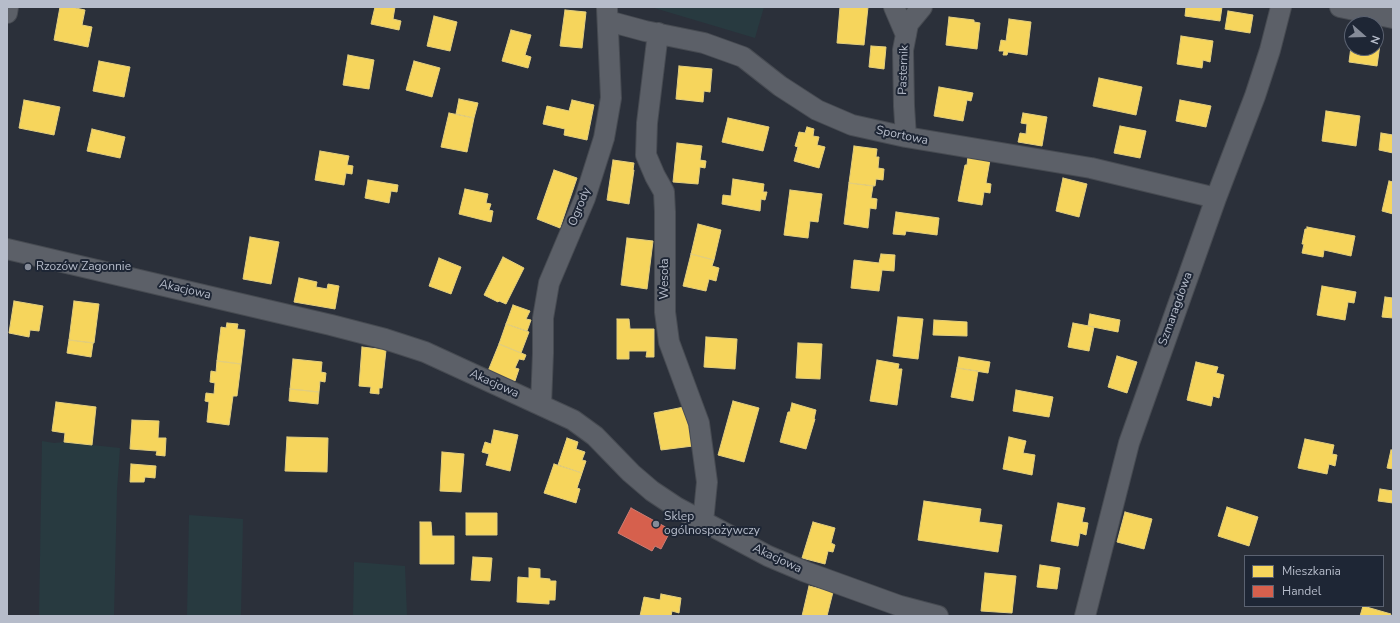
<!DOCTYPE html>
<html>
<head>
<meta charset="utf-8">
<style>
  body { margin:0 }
  #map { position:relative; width:1400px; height:623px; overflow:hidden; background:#2b303a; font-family:"Nunito Sans",sans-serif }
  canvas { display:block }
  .frame { position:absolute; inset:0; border:8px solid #b6bcca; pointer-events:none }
  .legend { position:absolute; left:1244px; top:555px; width:140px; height:52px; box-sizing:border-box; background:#1e2635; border:1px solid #5b6271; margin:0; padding:5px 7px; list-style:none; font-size:12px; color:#b6bcca }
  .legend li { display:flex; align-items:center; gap:8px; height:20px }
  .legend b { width:20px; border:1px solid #5b6271 }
  .north { position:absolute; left:1344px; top:16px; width:40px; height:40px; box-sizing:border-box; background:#1e2635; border:1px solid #5b6271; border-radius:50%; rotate:110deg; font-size:11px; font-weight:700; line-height:16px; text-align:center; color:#b6bcca }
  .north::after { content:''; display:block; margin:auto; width:14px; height:18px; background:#858b98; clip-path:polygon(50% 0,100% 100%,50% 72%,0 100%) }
</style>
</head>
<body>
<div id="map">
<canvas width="1400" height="623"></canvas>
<div class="frame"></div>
<ul class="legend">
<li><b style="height:11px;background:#f6d55c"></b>Mieszkania</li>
<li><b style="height:11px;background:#d6604d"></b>Handel</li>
</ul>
<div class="north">N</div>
</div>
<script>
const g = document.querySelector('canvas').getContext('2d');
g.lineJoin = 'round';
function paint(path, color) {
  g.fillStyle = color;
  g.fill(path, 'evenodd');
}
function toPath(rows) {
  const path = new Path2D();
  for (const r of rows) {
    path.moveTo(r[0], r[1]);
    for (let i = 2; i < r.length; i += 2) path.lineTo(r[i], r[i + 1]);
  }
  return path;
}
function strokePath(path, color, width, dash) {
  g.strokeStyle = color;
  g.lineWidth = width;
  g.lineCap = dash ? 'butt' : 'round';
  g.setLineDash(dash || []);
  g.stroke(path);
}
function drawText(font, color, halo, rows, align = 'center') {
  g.font = font + ' "Nunito Sans",sans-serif';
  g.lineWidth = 4;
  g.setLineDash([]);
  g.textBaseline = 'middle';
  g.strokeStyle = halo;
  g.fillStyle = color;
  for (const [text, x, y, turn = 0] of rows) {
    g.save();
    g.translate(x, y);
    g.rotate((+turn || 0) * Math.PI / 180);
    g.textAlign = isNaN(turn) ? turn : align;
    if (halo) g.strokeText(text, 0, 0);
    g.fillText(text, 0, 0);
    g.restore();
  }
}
const green = toPath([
  [651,7,764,7,755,38],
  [42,441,54,443,64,442,120,448,117,490,114,616,39,616],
  [189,515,243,519,241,616,187,616],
  [354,562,405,566,407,616,353,616]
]);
const homes = toPath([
  [60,7,71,7,85,10,82,25,92,27,88,47,54,40,60,7],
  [375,7,395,7,393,19,401,21,399,30,371,24,375,7],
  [840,7,868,7,864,45,837,43,840,7],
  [1186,7,1222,7,1220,21,1185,16,1186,7],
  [565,10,586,12,582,48,560,46,565,10],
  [1228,11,1253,15,1250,33,1225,29,1228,11],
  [434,16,457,22,450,51,427,46,434,16],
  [949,17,974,20,974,22,980,23,977,49,946,45,949,17],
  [1009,19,1031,22,1027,55,1008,52,1007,55,1003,55,1004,51,999,51,1001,40,1006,41,1009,19],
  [511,30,531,35,525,55,531,57,528,68,502,61,511,30],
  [1181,36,1213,41,1210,62,1203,60,1202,68,1177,64,1181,36],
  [1376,36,1381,37,1377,66,1349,62,1352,39,1352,48,1376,48,1376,36],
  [871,46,886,47,884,69,869,67,871,46],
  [348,55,374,60,369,89,343,85,348,55],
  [99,61,130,67,124,97,93,91,99,61],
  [414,61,440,68,432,97,406,90,414,61],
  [679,66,712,69,710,92,704,91,703,102,676,99,679,66],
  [1099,78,1142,87,1136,115,1093,106,1099,78],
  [939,87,973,93,971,101,967,100,963,121,934,116,939,87],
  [459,99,478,103,474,118,456,114,459,99],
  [24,100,60,107,54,135,19,128,24,100],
  [572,100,594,105,587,140,564,135,565,129,543,124,547,106,569,111,572,100],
  [1180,100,1211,106,1206,127,1176,121,1180,100],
  [1326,111,1360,116,1356,146,1322,141,1326,111],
  [449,113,474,118,467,152,441,147,449,113],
  [1023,113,1047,117,1042,146,1018,142,1020,133,1026,134,1027,124,1021,123,1023,113],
  [728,118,769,127,763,151,722,142,728,118],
  [1120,126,1146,131,1140,158,1114,153,1120,126],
  [807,127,814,129,813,136,819,137,817,145,825,147,819,168,794,161,798,147,795,146,799,132,805,133,807,127],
  [92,129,125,137,120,158,87,151,92,129],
  [1381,133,1393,135,1393,153,1379,150,1381,133],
  [677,143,702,146,700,160,706,161,705,168,700,167,698,184,673,182,677,143],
  [854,146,877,149,876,157,879,157,878,168,884,169,883,180,876,179,875,186,849,183,854,146],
  [320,151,349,156,347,165,353,166,352,174,346,173,344,185,315,180,320,151],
  [968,156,990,160,986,183,991,184,990,193,984,192,982,205,958,201,965,165,967,165,968,156],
  [613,160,634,163,633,170,634,170,629,204,607,200,613,160],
  [554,170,577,178,560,228,537,219,554,170],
  [1063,178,1087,184,1079,217,1056,211,1063,178],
  [733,179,764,184,763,192,767,192,765,200,761,199,760,211,722,204,723,195,731,196,733,179],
  [368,180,398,185,397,192,391,191,389,203,365,198,368,180],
  [1389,181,1393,182,1393,214,1382,211,1389,181],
  [849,183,873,186,871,198,877,199,876,209,870,208,868,228,844,224,849,183],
  [465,189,488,194,486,203,491,204,489,210,493,211,491,222,459,214,465,189],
  [790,190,822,194,818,222,810,221,808,238,784,235,790,190],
  [896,212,939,218,937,235,906,231,905,235,893,234,896,212],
  [698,224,721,230,714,260,691,254,698,224],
  [1307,227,1355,236,1351,256,1324,250,1323,257,1302,253,1304,244,1302,244,1305,229,1307,229,1307,227],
  [250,237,279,242,271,284,243,279,250,237],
  [627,238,653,241,647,289,621,285,627,238],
  [691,254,714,260,712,266,719,268,716,281,709,279,706,291,683,286,691,254],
  [881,254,895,255,894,271,882,270,879,291,851,288,854,260,879,263,881,254],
  [503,257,524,268,506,304,499,301,498,302,484,295,503,257],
  [439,258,461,267,451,294,429,286,439,258],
  [299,278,317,282,316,287,327,289,328,284,339,286,335,309,294,302,299,278],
  [1322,286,1356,292,1354,303,1348,302,1345,320,1317,315,1322,286],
  [1385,297,1393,298,1393,318,1382,317,1385,297],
  [14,301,43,306,39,331,30,330,29,337,9,333,14,301],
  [74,301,99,304,94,343,69,340,74,301],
  [513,305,530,311,526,319,531,320,527,331,506,324,513,305],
  [1090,314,1120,320,1118,332,1088,326,1090,314],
  [898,317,923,319,918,359,893,356,898,317],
  [617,319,629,319,630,329,654,329,654,357,646,357,647,351,629,351,629,359,617,359,617,319],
  [934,320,967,322,967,336,933,335,934,320],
  [227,323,238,324,237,329,245,330,241,364,217,361,221,327,226,328,227,323],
  [1073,323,1094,327,1089,351,1068,347,1073,323],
  [506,324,529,332,521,353,499,344,506,324],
  [706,337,737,339,735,369,704,367,706,337],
  [69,340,93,343,91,357,67,353,69,340],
  [798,343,822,344,820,379,796,378,798,343],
  [499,344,526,355,524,360,519,359,515,368,519,369,515,381,488,371,499,344],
  [362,347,386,350,382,388,379,388,379,394,370,393,371,387,359,386,362,347],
  [1117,356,1137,362,1127,393,1108,387,1117,356],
  [959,357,990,362,988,373,957,368,959,357],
  [293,359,322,362,321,372,326,373,325,382,320,381,319,392,290,389,293,359],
  [877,360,899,364,898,369,902,369,897,405,870,401,877,360],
  [217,361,241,364,237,396,233,396,229,425,207,422,209,402,205,401,206,393,214,394,215,383,210,382,211,371,216,372,217,361],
  [1196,362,1218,367,1216,373,1224,375,1219,398,1213,396,1211,406,1187,400,1196,362],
  [957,368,978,371,973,401,951,397,957,368],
  [290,389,319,392,318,404,289,401,290,389],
  [1016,390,1053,397,1049,417,1013,411,1016,390],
  [733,401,759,408,744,462,718,455,733,401],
  [56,402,96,407,92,445,64,442,65,433,52,431,56,402],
  [792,403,816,410,814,419,815,419,806,449,780,442,788,412,790,412,792,403],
  [684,407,693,446,661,450,654,413,684,407],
  [132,420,159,421,158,438,166,438,165,456,156,455,157,451,130,449,132,420],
  [494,430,518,435,510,471,486,465,489,454,482,452,485,442,491,444,494,430],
  [287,437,328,438,327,472,285,471,287,437],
  [1009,437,1026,441,1023,453,1035,455,1032,475,1003,469,1009,437],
  [567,438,578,442,576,449,585,452,582,460,586,461,582,473,558,465,567,438],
  [1305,439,1334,445,1332,454,1337,455,1335,466,1329,464,1327,474,1298,468,1305,439],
  [1391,450,1393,450,1393,469,1387,468,1391,450],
  [442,452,464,454,461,492,440,491,442,452],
  [131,464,156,466,155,478,145,477,144,482,130,482,131,464],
  [554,464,582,473,577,488,580,489,576,503,544,493,554,464],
  [1380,489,1393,491,1393,503,1378,501,1380,489],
  [924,501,981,509,979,522,1002,525,998,552,918,540,924,501],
  [1058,503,1085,508,1082,522,1088,523,1086,535,1080,533,1078,546,1051,541,1058,503],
  [1227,507,1258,517,1249,546,1218,536,1227,507],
  [1125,512,1152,519,1144,549,1117,542,1125,512],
  [466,513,497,513,497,535,466,535,466,513],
  [420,522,431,522,432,536,454,536,454,564,420,564,420,522],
  [813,522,835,528,831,543,835,545,833,552,828,551,825,564,802,558,813,522],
  [473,557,492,558,490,581,471,580,473,557],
  [1040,565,1060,568,1057,589,1037,587,1040,565],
  [529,568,540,569,540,578,550,579,550,581,556,581,555,600,549,600,549,604,517,602,518,577,529,578,529,568],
  [985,573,1016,576,1012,613,981,611,985,573],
  [809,586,833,592,827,616,802,616,809,586],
  [661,594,681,598,679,613,672,611,671,616,640,616,644,597,660,600,661,594],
  [1363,606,1391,614,1390,616,1360,616,1363,606]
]);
const shops = toPath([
  [631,508,671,530,661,549,655,546,652,551,618,533,631,508]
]);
const minor = toPath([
  [894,7,906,35],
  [1340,7,1393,18],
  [7,13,8,7],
  [608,21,645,31,704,43,743,57,780,86,817,110,852,125,906,137,1091,168,1216,198],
  [658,33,647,123,646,155,655,176,664,192,665,212,665,312,669,342,699,423,707,482,703,522],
  [906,137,904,106,903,50,908,24,922,7],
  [7,249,331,325,385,339,425,352,573,420,595,436,631,473,652,491,676,507,768,556,806,572,900,606,938,616],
  [541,405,543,353,543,318,549,283,585,198,604,138,611,98,607,8],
  [1085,616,1129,443,1216,198,1255,96,1270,50,1281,7]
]);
const markers = [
  [28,267,4,"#858b98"],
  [656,524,4,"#858b98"]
];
const streetNames = [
  ["Pasternik",904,70,-88],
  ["Sportowa",902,136,12],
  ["Ogrody",580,207,-68],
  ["Wesoła",665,279,-90],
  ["Akacjowa",185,290,13],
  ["Szmaragdowa",1176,309,-70],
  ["Akacjowa",494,384,24],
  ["Akacjowa",777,559,25]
];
const poiNames = [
  ["Rzozów Zagonnie",36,267],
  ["Sklep",664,517],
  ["ogólnospożywczy",664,531]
];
paint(green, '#283a40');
paint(homes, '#f6d55c');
strokePath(homes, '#e3ce7d', 1);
paint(shops, '#d6604d');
strokePath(shops, '#cc7c72', 1);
strokePath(minor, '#474b52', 22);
strokePath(minor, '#5c6068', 20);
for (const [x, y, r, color] of markers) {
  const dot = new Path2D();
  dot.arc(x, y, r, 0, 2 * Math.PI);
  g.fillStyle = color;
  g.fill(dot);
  strokePath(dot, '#1e2635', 1.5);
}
drawText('12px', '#b6bcca', '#1e2635', streetNames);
drawText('12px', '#b6bcca', '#1e2635', poiNames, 'left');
</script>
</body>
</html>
